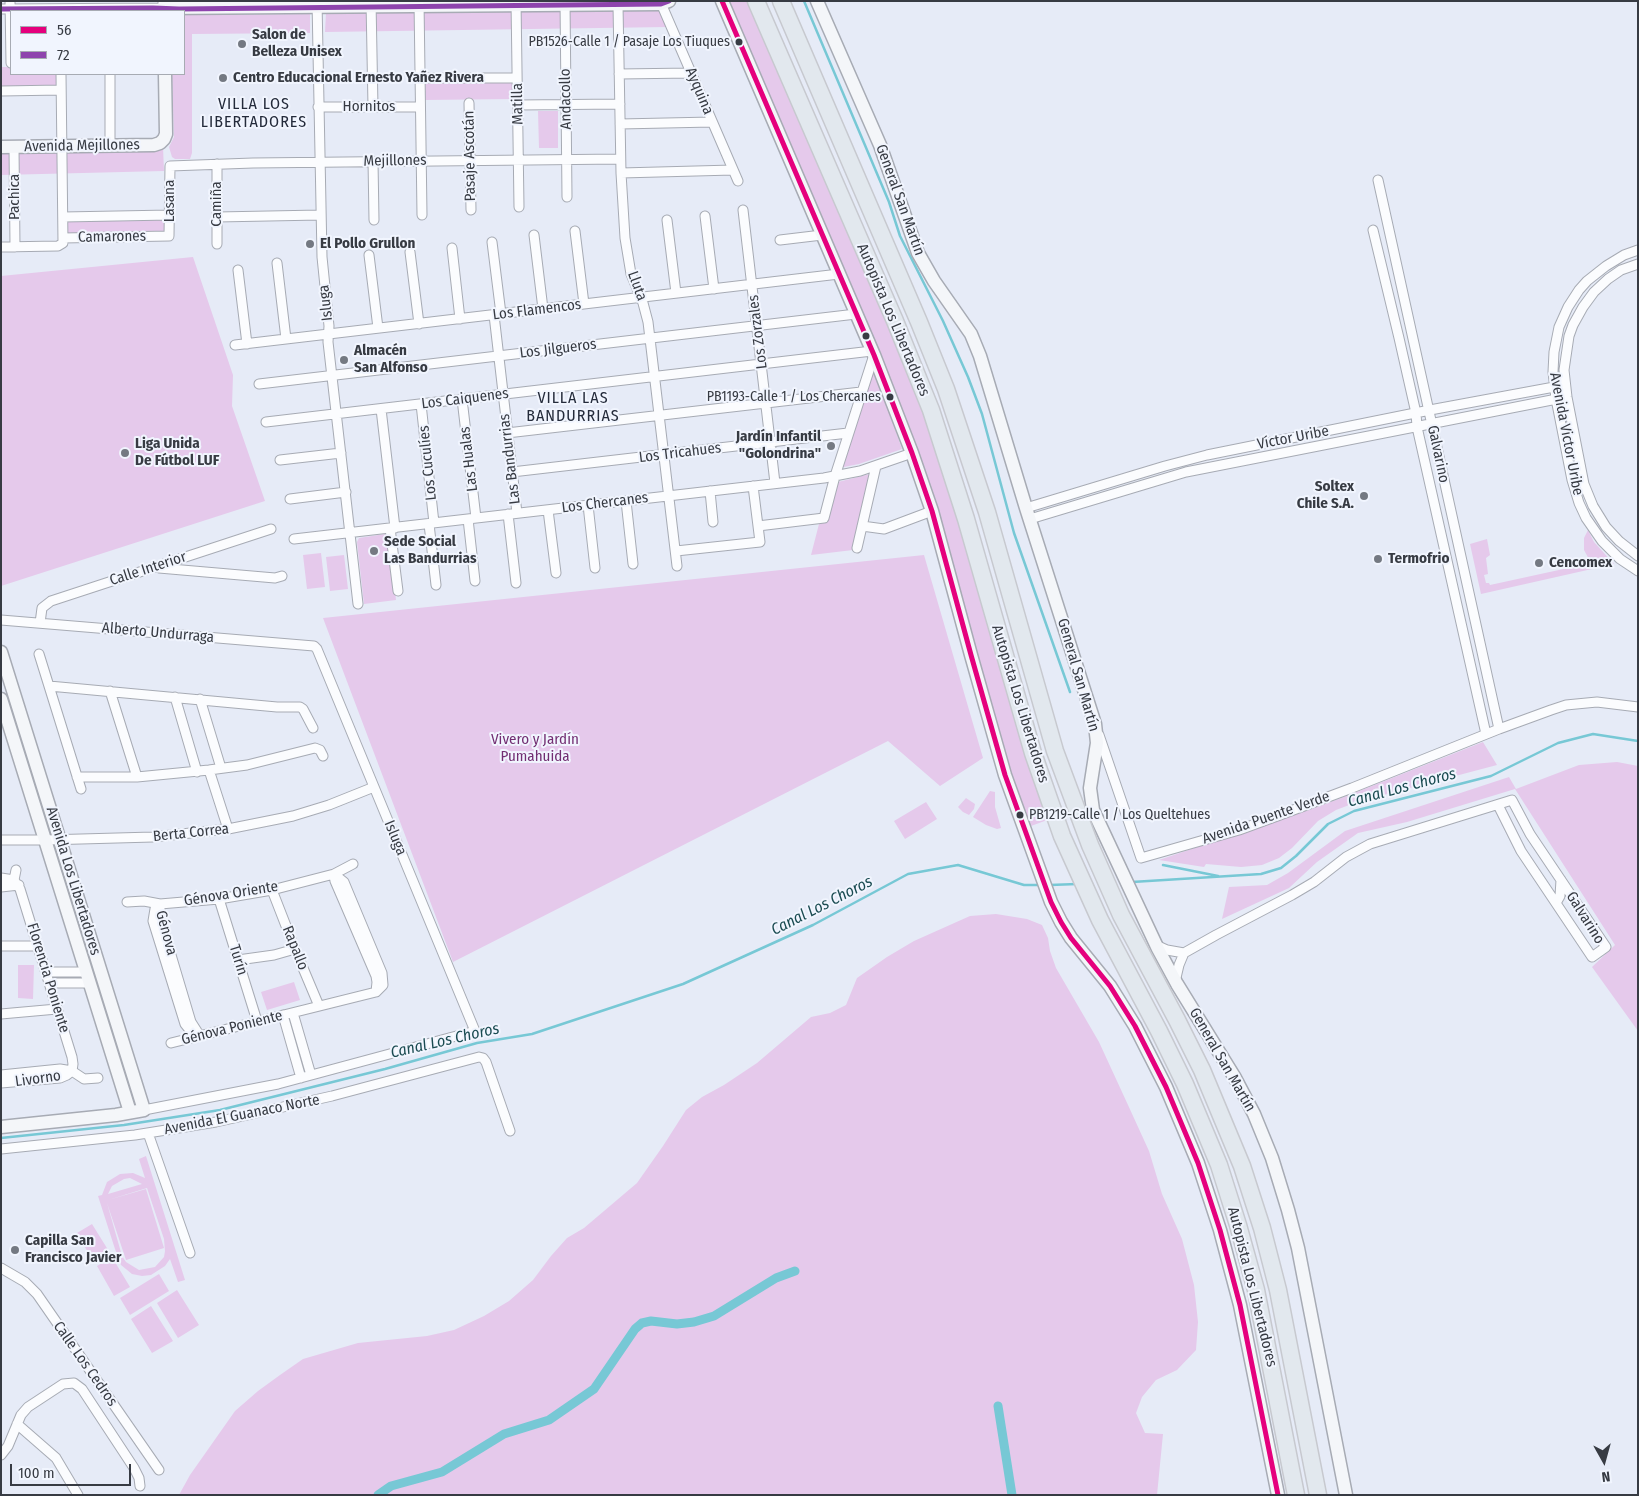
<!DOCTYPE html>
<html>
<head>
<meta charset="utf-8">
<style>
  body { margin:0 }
  #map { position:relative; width:1639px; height:1496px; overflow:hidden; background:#e6ebf7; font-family:"Fira Sans Condensed",sans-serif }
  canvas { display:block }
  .frame { position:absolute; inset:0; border:2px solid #373b43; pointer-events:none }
  .legend { position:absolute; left:10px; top:10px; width:175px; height:65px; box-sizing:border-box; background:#f1f5fe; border:1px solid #a7abb3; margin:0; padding:6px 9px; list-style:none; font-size:15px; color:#373b43 }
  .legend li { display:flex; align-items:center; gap:10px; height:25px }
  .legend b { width:25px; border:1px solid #a7abb3 }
  .north { position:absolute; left:1579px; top:1436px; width:50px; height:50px; -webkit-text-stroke:4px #f1f5fe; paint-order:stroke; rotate:173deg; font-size:14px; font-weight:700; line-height:20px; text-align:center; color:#373b43 }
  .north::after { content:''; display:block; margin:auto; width:18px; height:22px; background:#373b43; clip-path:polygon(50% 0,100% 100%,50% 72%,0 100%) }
  .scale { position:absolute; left:10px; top:1464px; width:121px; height:22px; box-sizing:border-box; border:2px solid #373b43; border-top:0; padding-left:6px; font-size:15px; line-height:18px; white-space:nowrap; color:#373b43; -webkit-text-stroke:4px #f1f5fe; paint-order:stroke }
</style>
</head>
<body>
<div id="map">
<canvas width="1639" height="1496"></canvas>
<div class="frame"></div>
<ul class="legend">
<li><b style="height:6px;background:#e5007d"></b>56</li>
<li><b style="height:6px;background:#8e44ad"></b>72</li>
</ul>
<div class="north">N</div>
<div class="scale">100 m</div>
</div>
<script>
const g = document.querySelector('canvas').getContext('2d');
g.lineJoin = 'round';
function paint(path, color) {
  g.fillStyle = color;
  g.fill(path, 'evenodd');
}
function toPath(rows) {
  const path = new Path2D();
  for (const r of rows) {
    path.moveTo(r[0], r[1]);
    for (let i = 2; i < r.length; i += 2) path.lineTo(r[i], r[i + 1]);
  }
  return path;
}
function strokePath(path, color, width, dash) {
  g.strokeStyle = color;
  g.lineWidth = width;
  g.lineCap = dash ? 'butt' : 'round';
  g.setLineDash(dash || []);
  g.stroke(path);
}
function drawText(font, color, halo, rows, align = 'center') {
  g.font = font + ' "Fira Sans Condensed",sans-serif';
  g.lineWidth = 4;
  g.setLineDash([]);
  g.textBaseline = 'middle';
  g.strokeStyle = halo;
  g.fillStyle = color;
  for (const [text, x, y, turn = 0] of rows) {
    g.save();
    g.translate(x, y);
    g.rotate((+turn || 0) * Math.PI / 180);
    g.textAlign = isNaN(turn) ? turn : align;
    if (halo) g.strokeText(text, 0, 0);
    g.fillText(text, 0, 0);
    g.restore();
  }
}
const green = toPath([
  [726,1,751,1,837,202,937,442,1050,819,1031,826,1020,799,1005,756,939,518],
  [660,10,668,27,325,32,326,13],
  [310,14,310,33,192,34,192,153,190,159,175,159,172,157,169,147,174,137,172,74,184,74,184,15],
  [1,67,11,67,11,74,57,74,58,85,55,87,1,88],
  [514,78,514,99,424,100,423,80],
  [538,111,558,111,558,148,539,148],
  [163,147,164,171,1,175,1,150],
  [163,219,166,220,165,232,67,236,65,223,68,222],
  [193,257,233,375,232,406,265,501,1,586,1,276],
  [873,367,902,449,859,464,839,468],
  [870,474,853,550,811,555,819,524,827,517,838,482],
  [1588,530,1594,542,1614,564,1481,594,1470,544,1487,539,1490,555,1486,558,1488,574,1484,575,1486,583,1489,583,1490,585,1591,563,1584,550,1584,538],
  [385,534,389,539,396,600,364,604,357,542,359,538],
  [321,553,325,587,307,589,303,555],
  [344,555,348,589,330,591,326,557],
  [924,555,983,758,940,786,888,741,453,962,323,618],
  [1483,742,1497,765,1357,802,1336,810,1318,821,1292,848,1279,858,1262,865,1241,867,1206,864,1204,867,1159,860,1339,799],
  [1617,762,1638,766,1638,1031,1592,967,1615,945,1515,789,1407,822,1358,833,1317,862,1289,888,1222,919,1229,887,1267,885,1288,873,1345,831,1509,777,1516,789,1579,765],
  [990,791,995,792,995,807,1001,828,997,829,986,825,973,817],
  [966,798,975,804,974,809,969,815,963,812,958,807],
  [926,802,937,819,905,839,894,821],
  [996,914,1027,919,1042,925,1048,938,1050,951,1056,968,1099,1042,1128,1105,1149,1151,1162,1194,1182,1239,1194,1285,1198,1322,1196,1350,1177,1370,1156,1380,1142,1397,1136,1413,1145,1433,1163,1434,1157,1495,179,1495,190,1475,235,1411,258,1391,280,1375,303,1359,358,1343,427,1336,454,1330,484,1316,509,1301,533,1280,551,1256,567,1238,584,1228,637,1183,663,1146,686,1110,702,1097,724,1085,757,1063,811,1017,830,1013,846,1005,857,978,887,957,914,941,970,916],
  [18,965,34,965,33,999,18,998],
  [294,982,300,1000,267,1010,261,992],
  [146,1156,185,1280,178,1282,170,1259,165,1266,151,1275,142,1276,132,1274,121,1265,115,1249,98,1196,102,1195,107,1182,120,1174,133,1173,145,1178,139,1159],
  [130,1178,142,1184,108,1194,112,1186,124,1179],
  [147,1188,164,1239,165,1251,164,1257,155,1267,139,1270,126,1262,122,1256,107,1203,126,1260,164,1248,146,1189,108,1200],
  [92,1224,110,1253,94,1263,77,1233],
  [112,1257,130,1287,114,1296,97,1266],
  [159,1274,169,1291,130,1315,120,1298],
  [177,1290,199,1325,178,1338,157,1303],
  [151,1306,173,1341,152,1353,131,1319]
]);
const stream = toPath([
  [804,1,889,202,900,236,943,321,968,377,982,414,1014,533,1070,692],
  [1163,865,1218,876],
  [1132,882,1261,874,1281,868,1296,856,1328,824,1354,811,1491,776,1558,743,1593,734,1638,741],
  [1050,885,1077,884],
  [1,1138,124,1125,220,1110,385,1069,477,1043,532,1034,683,984,813,925,908,874,958,865,1024,885,1040,885]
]);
const canal = toPath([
  [998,1406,1012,1495],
  [378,1495,391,1486,442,1472,504,1434,549,1420,594,1389,635,1329,642,1323,651,1321,677,1324,694,1322,714,1316,776,1278,795,1271]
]);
const street = toPath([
  [10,1,11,63],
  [317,1,322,257,329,326,328,342,358,604],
  [371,1,373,107],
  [419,1,422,215],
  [516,1,519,207],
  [565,1,567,197],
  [660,1,738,181],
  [618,5,621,173,625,238,631,274,643,303,648,322,677,566],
  [1,9,163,8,163,1],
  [110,74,110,146],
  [619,74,691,73],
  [420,78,517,78],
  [1,91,61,90],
  [469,103,471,210],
  [518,105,620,104],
  [318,107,420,107],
  [620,124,712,122],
  [14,147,15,247],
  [373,161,374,220],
  [217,164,217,244],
  [621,173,733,170],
  [1378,180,1499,729],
  [743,210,775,483],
  [705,216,714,289],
  [63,217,170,215],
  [217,217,320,215],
  [667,220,676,293],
  [1373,230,1399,338,1416,413,1417,427,1486,734],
  [575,231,584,304],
  [534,235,543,309],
  [63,238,169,236,170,166,253,163,620,159],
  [780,240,822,235],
  [492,242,501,314],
  [1,247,58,246,63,243,61,74],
  [452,248,460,319],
  [1638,250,1624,255,1606,266,1587,281,1579,290,1568,307,1559,327,1554,352,1553,372,1556,399,1572,480,1579,503,1586,518,1602,541,1620,559,1638,571],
  [410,252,419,324],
  [369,255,378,328],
  [277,263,286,339],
  [1638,264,1621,270,1608,279,1594,292,1583,307,1573,325,1569,336,1564,370,1567,397,1584,484,1593,506,1606,527,1619,541,1638,556],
  [238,270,247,344],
  [494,315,517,513],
  [235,345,839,274],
  [259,384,856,314],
  [462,399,476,518],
  [421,404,434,523],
  [381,409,395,528],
  [266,422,872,351],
  [507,433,861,392],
  [280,460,341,453],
  [512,472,848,433],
  [710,491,713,522],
  [290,499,346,492],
  [626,501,633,564],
  [588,505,595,568],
  [1026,508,1165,466,1207,455,1430,410,1565,385],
  [548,510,556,573],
  [508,514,516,583],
  [468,519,475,581],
  [1030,519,1186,472,1567,397],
  [429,524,436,585],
  [758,526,824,518,835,476,874,355],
  [862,526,884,529,932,511],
  [390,528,398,591],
  [294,539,824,478,860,471,912,453],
  [857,548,876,466],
  [676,551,760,542,753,486],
  [159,568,275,578,282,576],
  [1,620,314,646,317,649,475,1031,278,1084,144,1110],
  [40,623,42,608,51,601,271,529],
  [39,654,81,789],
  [49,686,277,707,300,707,303,709,313,728],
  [110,691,137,777],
  [175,697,197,772],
  [200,699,221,768],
  [1099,735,1141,858,1239,830,1280,815,1352,788,1499,729,1551,710,1566,705,1597,702,1638,707],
  [209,770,228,829],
  [77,777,137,777,209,770,247,765,315,748,320,750,323,756],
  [1,840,45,840,153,837,228,829,293,816,329,805,374,787],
  [334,874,335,881,376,976,377,982,376,992],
  [1,878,14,880,20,889,72,1057,73,1064,72,1071],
  [14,880,16,870],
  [1,887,19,885],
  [272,890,295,949,319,1006],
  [219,899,257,1021],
  [127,902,144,901,160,904,219,899,272,890,334,874,353,864],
  [1556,903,1560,896,1561,880],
  [160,904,155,909,153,921,185,1024,189,1029,200,1035],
  [160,905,160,918,191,1022,198,1033],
  [1156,945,1167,950,1184,953],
  [1,946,38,946],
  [238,960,274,955,295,949],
  [46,972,86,972],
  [1175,982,1179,965,1184,953,1216,935,1292,895,1314,882,1346,857,1370,844,1512,800,1530,834,1606,947,1592,957,1521,851,1498,805],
  [49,983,90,983],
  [293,1013,311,1075],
  [1,1014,57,1009],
  [283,1015,301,1078],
  [171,1043,376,992,383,985,382,973,344,882,334,874],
  [1,1075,60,1069,72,1071,84,1079,98,1078],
  [1,1083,60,1078,67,1075,72,1071],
  [148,1133,190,1253],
  [1,1149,135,1135,216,1122,332,1096,479,1057,483,1058,486,1062,510,1131],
  [1,1268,25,1282,37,1294,159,1470],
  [17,1424,56,1458,78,1495],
  [1,1455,8,1446,21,1415,28,1407,63,1384,74,1383,82,1389,134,1468,139,1478,140,1486]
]);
const secondary = toPath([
  [722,1,874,355,912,453,932,511,971,655,1005,775,1051,902,1061,922,1071,938,1110,986,1135,1026,1166,1087,1198,1163,1220,1230,1240,1305,1278,1495],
  [817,1,880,145,918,253,934,281,971,334,980,356,1026,508,1095,724,1097,743,1090,788,1093,810,1158,949,1177,984,1235,1078,1254,1114,1272,1158,1288,1210,1298,1248,1346,1495],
  [164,11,163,8,661,4,669,1],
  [1,147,154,145,160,143,164,139,166,134,165,74],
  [1,652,144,1110,116,1115,1,1127],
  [1,699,130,1112]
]);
const highway = toPath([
  [756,1,895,321,931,410,966,519,1033,753,1062,836,1100,920,1159,1031,1185,1084,1219,1165,1238,1225,1256,1290,1296,1495],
  [781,1,919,322,946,389,987,512,1055,751,1090,845,1121,915,1177,1020,1202,1070,1242,1166,1262,1228,1278,1290,1318,1495]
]);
const bus1 = toPath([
  [722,1,874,355,912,453,932,511,971,655,1005,775,1051,902,1061,922,1071,938,1110,986,1135,1026,1166,1087,1198,1163,1220,1230,1240,1305,1278,1495]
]);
const bus2 = toPath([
  [1,9,153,8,179,9,661,4,669,1]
]);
const markers = [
  [739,42,4.5,"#373b43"],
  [242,44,5,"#747982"],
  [223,78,5,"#747982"],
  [310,244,5,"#747982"],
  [866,336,4.5,"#373b43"],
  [344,360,5,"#747982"],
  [890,397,4.5,"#373b43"],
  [831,446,5,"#747982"],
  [125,453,5,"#747982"],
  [1364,496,5,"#747982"],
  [374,551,5,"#747982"],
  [1378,559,5,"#747982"],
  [1539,563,5,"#747982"],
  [1020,815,4.5,"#373b43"],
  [15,1250,5,"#747982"]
];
const busNames = [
  ["PB1526-Calle 1 / Pasaje Los Tiuques",730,42],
  ["PB1193-Calle 1 / Los Chercanes",881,397],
  ["PB1219-Calle 1 / Los Queltehues",1029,815,"left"]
];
const poiNames = [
  ["Salon de",252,35],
  ["Belleza Unisex",252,52],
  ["Centro Educacional Ernesto Yañez Rivera",233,78],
  ["El Pollo Grullon",320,244],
  ["Almacén",354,351],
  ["San Alfonso",354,368],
  ["Jardín Infantil",821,437,"right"],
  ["\"Golondrina\"",821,454,"right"],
  ["Liga Unida",135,444],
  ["De Fútbol LUF",135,461],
  ["Soltex",1354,487,"right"],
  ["Chile S.A.",1354,504,"right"],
  ["Sede Social",384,542],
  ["Las Bandurrias",384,559],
  ["Termofrio",1388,559],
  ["Cencomex",1549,563],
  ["Capilla San",25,1241],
  ["Francisco Javier",25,1258]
];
const streetNames = [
  ["Ayquina",699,91,67],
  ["Andacollo",566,99,-91],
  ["Matilla",518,104,-91],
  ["Hornitos",369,107],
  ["Avenida Mejillones",82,146,-1],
  ["Pasaje Ascotán",470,156,-91],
  ["Mejillones",395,161,-1],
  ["Pachica",15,197,-90],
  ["General San Martín",900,200,70],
  ["Lasana",170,201,-90],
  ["Camiña",217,204,-90],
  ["Camarones",112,237,-1],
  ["Lluta",637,286,70],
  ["Isluga",326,303,-96],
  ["Los Flamencos",537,310,-7],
  ["Autopista Los Libertadores",893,320,67],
  ["Los Zorzales",758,332,-97],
  ["Los Jilgueros",558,349,-7],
  ["Los Caiquenes",465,399,-7],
  ["Avenida Victor Uribe",1566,434,79],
  ["Víctor Uribe",1293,438,-11],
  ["Los Tricahues",680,453,-7],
  ["Galvarino",1438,454,78],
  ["Las Hualas",469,459,-97],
  ["Las Bandurrias",510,459,-97],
  ["Los Cuculíes",428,463,-96],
  ["Los Chercanes",605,503,-7],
  ["Calle Interior",148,569,-18],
  ["Alberto Undurraga",158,633,5],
  ["General San Martín",1078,675,74],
  ["Autopista Los Libertadores",1020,704,73],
  ["Avenida Puente Verde",1266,818,-19],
  ["Berta Correa",191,833,-6],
  ["Isluga",395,838,68],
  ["Avenida Los Libertadores",73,881,73],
  ["Génova Oriente",231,894,-9],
  ["Galvarino",1585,918,58],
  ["Génova",166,933,75],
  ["Rapallo",295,948,68],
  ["Turín",238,960,73],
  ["Florencia Poniente",48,978,73],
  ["Génova Poniente",232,1028,-14],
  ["General San Martín",1222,1060,60],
  ["Livorno",38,1079,-8],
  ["Avenida El Guanaco Norte",242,1115,-11],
  ["Autopista Los Libertadores",1252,1287,76],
  ["Calle Los Cedros",85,1364,55]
];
const parkNames = [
  ["Vivero y Jardín",535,740],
  ["Pumahuida",535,757]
];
const neighbourhoodNames = [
  ["VILLA LOS",254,105],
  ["LIBERTADORES",254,123],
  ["VILLA LAS",573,399],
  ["BANDURRIAS",573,417]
];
const waterNames = [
  ["Canal Los Choros",1402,788,-15],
  ["Canal Los Choros",822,906,-27],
  ["Canal Los Choros",445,1041,-13]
];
paint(green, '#e5c9eb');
strokePath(stream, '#77c8d5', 2.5);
strokePath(canal, '#77c8d5', 9);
strokePath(street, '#a7abb4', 11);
strokePath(secondary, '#a7abb4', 15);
strokePath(highway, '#c7c9cf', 19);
strokePath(street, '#fbfcfe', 9);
strokePath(secondary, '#f4f6f9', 12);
strokePath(highway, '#e2e8ee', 16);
strokePath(bus1, '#e5007d', 5);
strokePath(bus2, '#8e44ad', 5);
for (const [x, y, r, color] of markers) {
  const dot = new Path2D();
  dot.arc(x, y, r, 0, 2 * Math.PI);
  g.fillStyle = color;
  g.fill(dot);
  strokePath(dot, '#f1f5fe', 2);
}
drawText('14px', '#373b43', '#f1f5fe', busNames, 'right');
drawText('bold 15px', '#373b43', '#f1f5fe', poiNames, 'left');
drawText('15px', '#373b43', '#f1f5fe', streetNames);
drawText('15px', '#722e72', '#f1f5fe', parkNames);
g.letterSpacing = '1px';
drawText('16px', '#242b3b', '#f1f5fe', neighbourhoodNames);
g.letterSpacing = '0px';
drawText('italic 16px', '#1a4b51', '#f1f5fe', waterNames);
</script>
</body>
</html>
